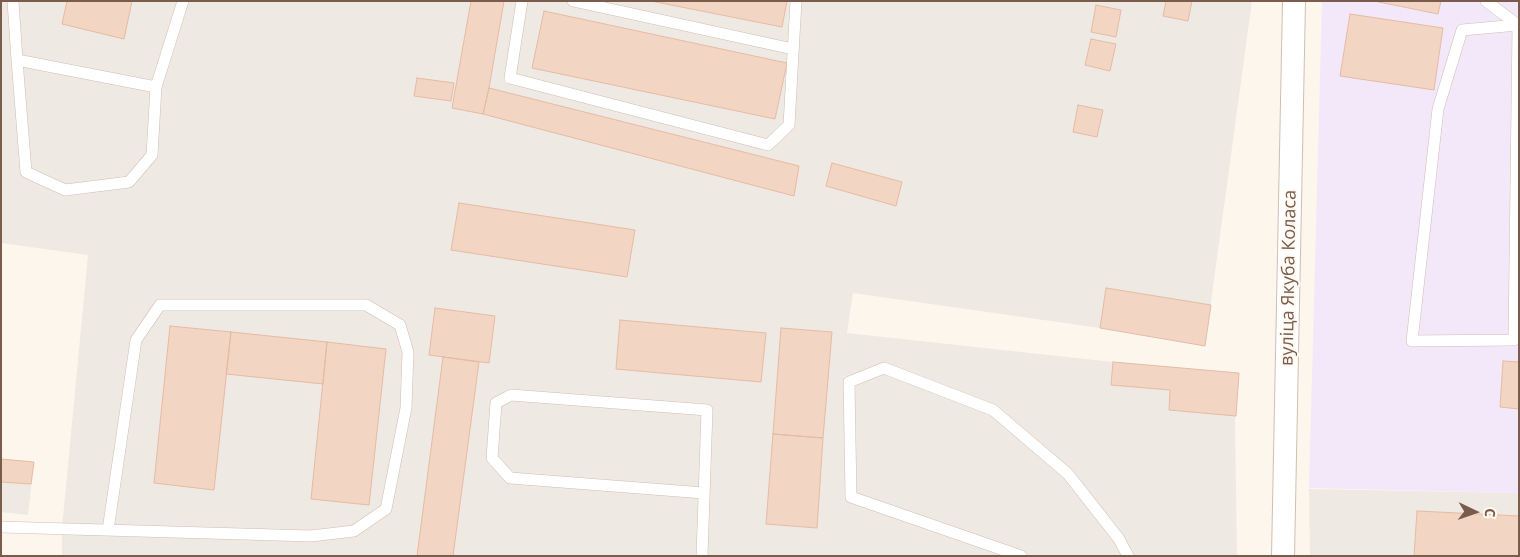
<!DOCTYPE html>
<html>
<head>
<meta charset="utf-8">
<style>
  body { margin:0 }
  #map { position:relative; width:1520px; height:557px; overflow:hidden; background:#fdf6ec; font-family:"Open Sans",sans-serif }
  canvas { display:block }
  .frame { position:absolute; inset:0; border:2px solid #7a5c4d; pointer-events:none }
  .north { position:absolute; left:1450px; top:487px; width:50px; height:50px; -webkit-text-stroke:4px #fffaf3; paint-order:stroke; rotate:93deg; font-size:14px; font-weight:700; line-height:20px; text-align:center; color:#7a5c4d }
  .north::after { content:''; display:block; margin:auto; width:18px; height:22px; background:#7a5c4d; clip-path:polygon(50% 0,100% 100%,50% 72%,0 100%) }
</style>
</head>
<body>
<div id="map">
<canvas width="1520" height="557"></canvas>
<div class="frame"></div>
<div class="north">С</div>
</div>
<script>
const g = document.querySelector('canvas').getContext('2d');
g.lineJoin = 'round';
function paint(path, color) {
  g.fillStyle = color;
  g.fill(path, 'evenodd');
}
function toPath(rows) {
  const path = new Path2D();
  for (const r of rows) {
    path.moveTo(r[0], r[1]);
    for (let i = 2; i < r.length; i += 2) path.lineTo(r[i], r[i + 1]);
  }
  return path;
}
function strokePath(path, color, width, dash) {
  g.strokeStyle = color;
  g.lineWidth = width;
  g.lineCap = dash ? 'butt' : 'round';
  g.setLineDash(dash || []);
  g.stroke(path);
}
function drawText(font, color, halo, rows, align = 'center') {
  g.font = font + ' "Open Sans",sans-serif';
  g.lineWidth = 4;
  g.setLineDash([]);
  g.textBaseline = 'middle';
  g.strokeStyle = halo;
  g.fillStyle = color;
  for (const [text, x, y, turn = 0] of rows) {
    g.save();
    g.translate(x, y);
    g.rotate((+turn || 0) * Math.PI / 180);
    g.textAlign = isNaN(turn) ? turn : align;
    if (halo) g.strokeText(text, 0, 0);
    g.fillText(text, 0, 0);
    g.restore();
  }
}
const industrial = toPath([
  [1,1,1252,1,1205,346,1100,328,853,293,847,333,1113,362,1239,373,1235,420,1237,556,62,556,62,528,88,255,1,243],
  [1,459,34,462,28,515,1,512],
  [1309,489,1519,493,1519,556,1310,556]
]);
const education = toPath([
  [1322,1,1519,1,1519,493,1309,488]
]);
const building = toPath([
  [67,1,132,1,124,39,62,24,67,1],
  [471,1,504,1,489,88,483,114,452,108,471,1],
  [651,1,787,1,782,27,651,1],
  [1166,1,1192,1,1188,21,1163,16,1166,1],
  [1374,1,1441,1,1438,14,1374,1],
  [1096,5,1121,10,1116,37,1091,32,1096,5],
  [544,11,787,63,775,119,532,68,544,11],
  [1350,14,1443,28,1434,90,1340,76,1350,14],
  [1091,39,1116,44,1110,71,1085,65,1091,39],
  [417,78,454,83,451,101,414,96,417,78],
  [489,88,799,166,794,196,483,114,489,88],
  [1078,105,1103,110,1097,137,1073,132,1078,105],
  [832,163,902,182,896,206,826,186,832,163],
  [459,203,635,230,627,277,451,250,459,203],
  [1106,288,1211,305,1205,346,1100,328,1106,288],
  [435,308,495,316,489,363,429,355,435,308],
  [620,320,766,333,761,382,616,369,620,320],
  [170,326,231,332,214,490,154,483,170,326],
  [781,328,832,332,823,438,773,434,781,328],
  [231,332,327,342,323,384,226,374,231,332],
  [327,342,386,349,369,505,311,499,327,342],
  [443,357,479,362,453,556,417,556,443,357],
  [1503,361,1519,362,1519,409,1500,407,1503,361],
  [1113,362,1239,373,1236,416,1169,410,1170,390,1111,385,1113,362],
  [773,434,823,438,817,528,766,524,773,434],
  [1,459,34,462,31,484,1,482,1,459],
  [1417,511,1519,516,1519,556,1414,556,1417,511]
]);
const lane = toPath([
  [13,1,17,60,26,172,65,190,129,182,152,155,156,87,17,60],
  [522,1,510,78,768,145,789,125,796,1],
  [573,1,793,49],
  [1486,1,1518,25],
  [1518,25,1514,340,1412,341,1438,109,1462,30,1518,25,1519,25],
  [156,87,183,1],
  [1,527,311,536,354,531,386,509,406,408,408,352,400,325,366,305,160,305,136,340,108,530],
  [702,556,707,410,511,395,496,403,492,458,510,478,704,493],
  [1021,556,851,497,849,382,884,368,993,410,1068,474,1119,539,1128,556]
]);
const street = toPath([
  [1283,556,1294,1]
]);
const streetNames = [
  ["вуліца Якуба Коласа",1289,278,-89]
];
paint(industrial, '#efe9e4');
paint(education, '#f3e8fa');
paint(building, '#f3d5c3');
strokePath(building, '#e6bba3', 1);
strokePath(lane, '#d1beb0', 12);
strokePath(street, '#d1beb0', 24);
strokePath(lane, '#fff', 11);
strokePath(street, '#fff', 22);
drawText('18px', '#7a5c4d', '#fffaf3', streetNames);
</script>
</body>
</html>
